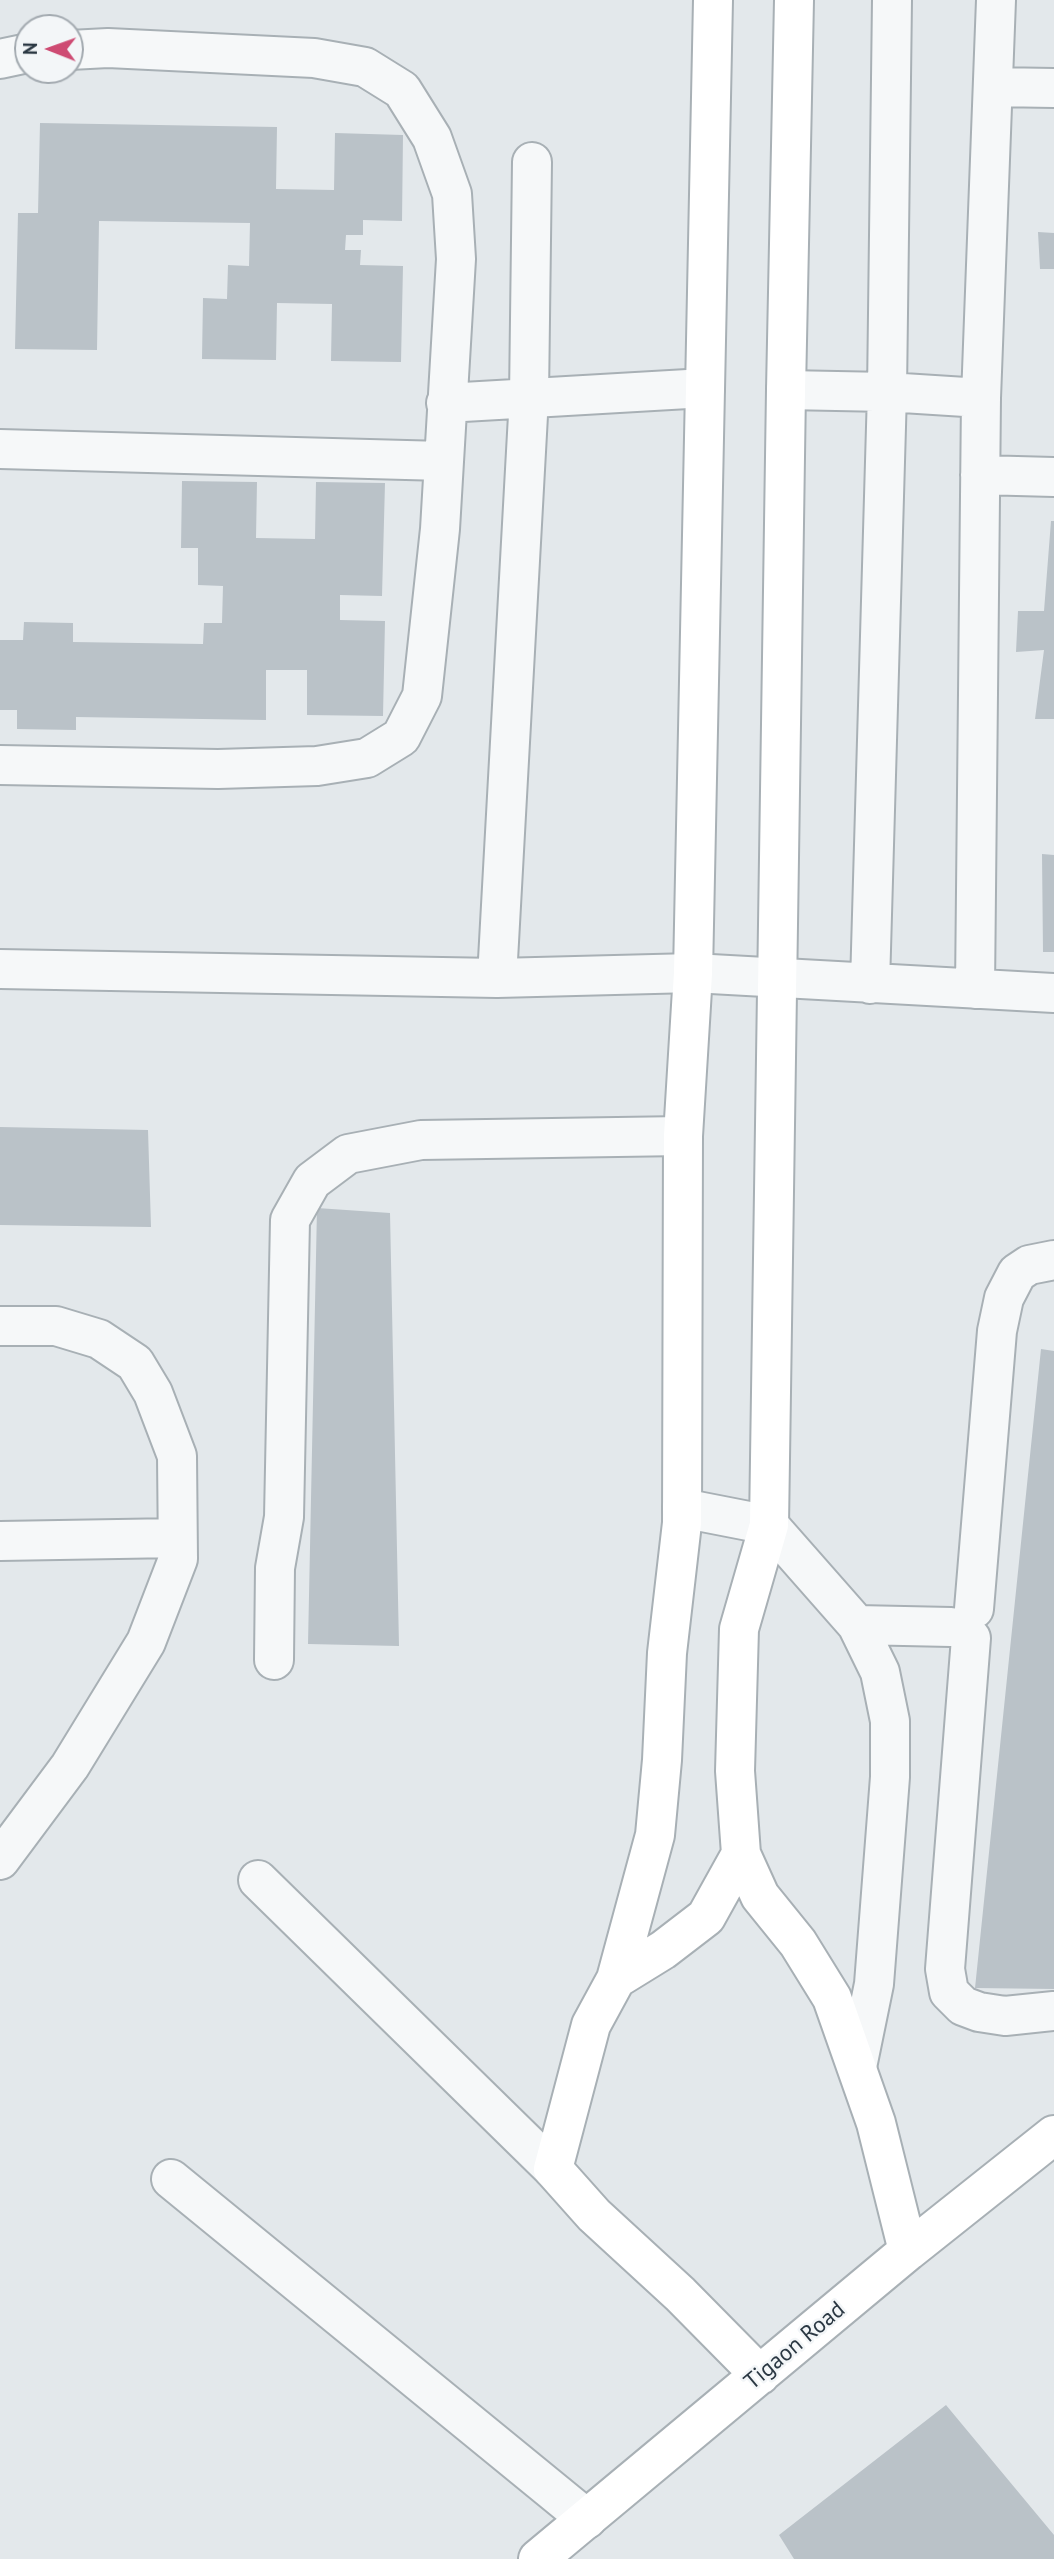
<!DOCTYPE html>
<html>
<head>
<meta charset="utf-8">
<style>
  body { margin:0 }
  #map { position:relative; width:1054px; height:2559px; overflow:hidden; background:#e3e8eb; font-family:"PT Sans",sans-serif }
  canvas { display:block }
  .north { position:absolute; left:14px; top:14px; width:70px; height:70px; box-sizing:border-box; background:#f3f6f8; border:2px solid #a3aab0; border-radius:50%; rotate:271deg; font-size:19px; font-weight:700; line-height:28px; text-align:center; color:#2b3843 }
  .north::after { content:''; display:block; margin:auto; width:24px; height:32px; background:#ce4b73; clip-path:polygon(50% 0,100% 100%,50% 72%,0 100%) }
</style>
</head>
<body>
<div id="map">
<canvas width="1054" height="2559"></canvas>
<div class="north">N</div>
</div>
<script>
const g = document.querySelector('canvas').getContext('2d');
g.lineJoin = 'round';
function paint(path, color) {
  g.fillStyle = color;
  g.fill(path, 'evenodd');
}
function toPath(rows) {
  const path = new Path2D();
  for (const r of rows) {
    path.moveTo(r[0], r[1]);
    for (let i = 2; i < r.length; i += 2) path.lineTo(r[i], r[i + 1]);
  }
  return path;
}
function strokePath(path, color, width, dash) {
  g.strokeStyle = color;
  g.lineWidth = width;
  g.lineCap = dash ? 'butt' : 'round';
  g.setLineDash(dash || []);
  g.stroke(path);
}
function drawText(font, color, halo, rows, align = 'center') {
  g.font = font + ' "PT Sans",sans-serif';
  g.lineWidth = 5;
  g.setLineDash([]);
  g.textBaseline = 'middle';
  g.strokeStyle = halo;
  g.fillStyle = color;
  for (const [text, x, y, turn = 0] of rows) {
    g.save();
    g.translate(x, y);
    g.rotate((+turn || 0) * Math.PI / 180);
    g.textAlign = isNaN(turn) ? turn : align;
    if (halo) g.strokeText(text, 0, 0);
    g.fillText(text, 0, 0);
    g.restore();
  }
}
const building = toPath([
  [40,123,277,127,276,189,334,190,335,133,403,135,402,221,363,220,363,235,346,235,345,250,361,250,360,265,403,266,401,362,331,361,332,304,277,303,276,360,202,359,203,298,227,299,228,265,249,266,250,223,99,221,97,350,15,349,18,213,38,213],
  [1038,232,1054,233,1054,269,1040,269],
  [182,481,257,482,256,538,315,539,316,482,385,483,382,596,340,595,340,620,385,621,383,716,307,715,307,670,266,670,266,720,76,717,76,730,17,729,17,710,0,710,0,640,23,640,24,622,73,623,73,642,203,644,204,623,222,623,223,586,198,585,198,548,181,548],
  [1051,521,1054,521,1054,719,1035,719,1044,650,1016,652,1018,611,1044,611],
  [1042,854,1054,855,1054,952,1043,952],
  [0,1127,148,1130,151,1227,0,1225],
  [317,1208,390,1213,399,1646,308,1644],
  [1041,1349,1054,1351,1054,1989,975,1988],
  [946,2405,1054,2535,1054,2559,794,2559,779,2535]
]);
const street = toPath([
  [0,59,28,53],
  [993,87,1054,88],
  [786,390,887,392,981,398],
  [446,403,705,388],
  [0,449,443,461],
  [980,475,1054,477],
  [0,765,218,769,317,766,367,758,401,737,422,696,440,529,456,259,452,194,432,138,402,90,365,67,314,58,108,48,70,50],
  [0,969,497,978,693,973,1054,993],
  [497,978,529,397,532,162],
  [870,984,887,392,892,0],
  [975,989,981,398,996,0],
  [0,1326,56,1326,99,1339,135,1363,153,1393,177,1456,178,1559,146,1642,70,1766,0,1860],
  [682,1508,769,1525,857,1625,880,1672,890,1721,890,1777,874,1984,857,2067],
  [0,1541,177,1538],
  [974,1609,997,1331,1004,1298,1017,1273,1029,1265,1054,1260],
  [857,1625,951,1627],
  [971,1638,945,1969,949,1992,963,2006,979,2012,1005,2016,1054,2011],
  [274,1660,275,1568,284,1517,290,1220,312,1181,348,1154,421,1140,683,1136],
  [258,1880,553,2169],
  [171,2179,587,2519]
]);
const secondary = toPath([
  [713,0,693,973,683,1136,682,1523,667,1653,662,1760,655,1835,616,1979,591,2025,553,2169,594,2215,680,2294,760,2375],
  [741,1854,760,1896,798,1943,832,1998,876,2123,908,2251],
  [616,1979,663,1950,706,1917,741,1854,735,1771,739,1629,769,1525,786,390,794,0],
  [538,2559,908,2251,1054,2135]
]);
const streetNames = [
  ["Tigaon Road",795,2346,-40]
];
paint(building, '#bac2c8');
strokePath(street, '#a8b0b5', 42);
strokePath(secondary, '#a8b0b5', 42);
strokePath(street, '#f6f8f9', 38);
strokePath(secondary, '#fff', 38);
drawText('23px', '#2b3843', '#f3f6f8', streetNames);
</script>
</body>
</html>
